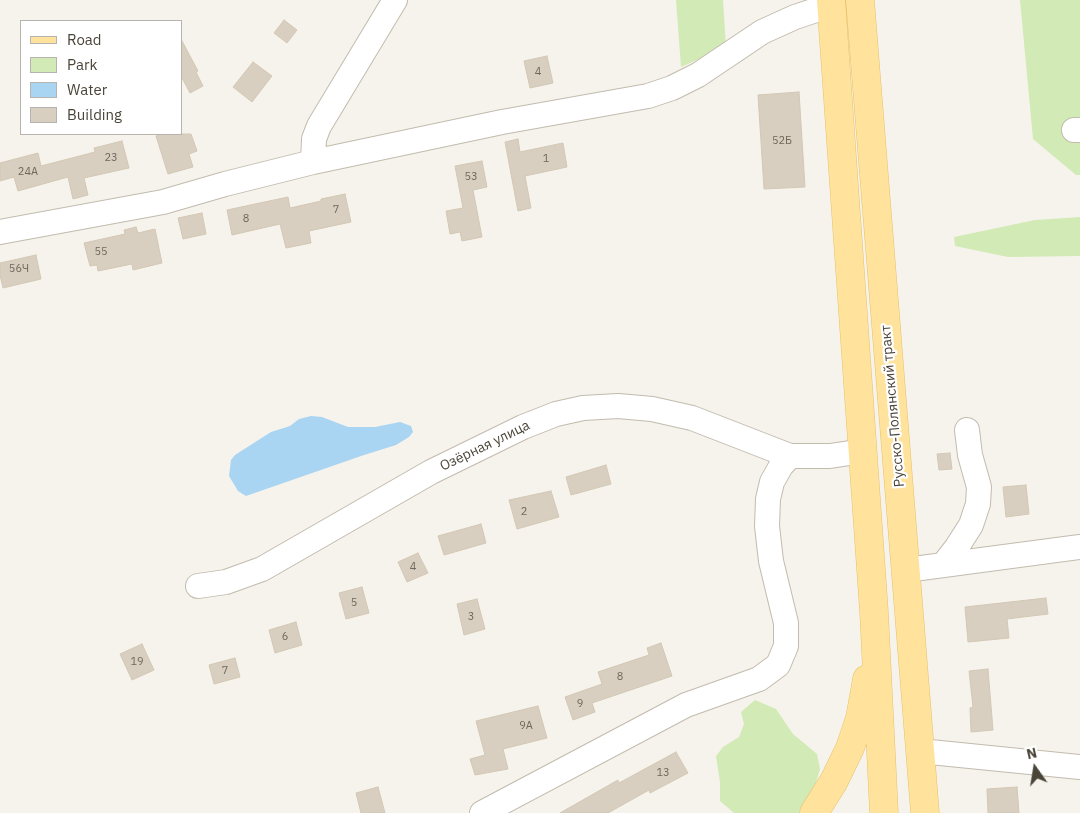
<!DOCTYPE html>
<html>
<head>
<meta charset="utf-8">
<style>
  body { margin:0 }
  #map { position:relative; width:1080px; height:813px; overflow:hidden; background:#f6f3ec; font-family:"IBM Plex Sans",sans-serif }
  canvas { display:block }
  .legend { position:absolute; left:20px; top:20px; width:162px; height:115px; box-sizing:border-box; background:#fff; border:1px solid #b7b4b0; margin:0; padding:6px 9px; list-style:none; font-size:15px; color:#4b4439 }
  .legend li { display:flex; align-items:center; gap:10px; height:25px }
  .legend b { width:25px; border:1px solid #b7b4b0 }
  .north { position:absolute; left:1010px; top:743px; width:50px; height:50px; -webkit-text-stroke:4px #fff; paint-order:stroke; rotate:347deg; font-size:14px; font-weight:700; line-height:20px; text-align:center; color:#4b4439 }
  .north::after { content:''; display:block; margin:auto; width:18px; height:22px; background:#4b4439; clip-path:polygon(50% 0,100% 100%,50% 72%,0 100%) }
</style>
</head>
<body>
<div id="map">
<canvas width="1080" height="813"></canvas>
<ul class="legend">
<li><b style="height:6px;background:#ffe39c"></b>Road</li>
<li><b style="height:14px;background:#d2eab5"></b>Park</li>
<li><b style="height:14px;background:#a9d4f2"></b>Water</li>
<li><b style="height:14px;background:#d8cfc1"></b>Building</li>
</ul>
<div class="north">N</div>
</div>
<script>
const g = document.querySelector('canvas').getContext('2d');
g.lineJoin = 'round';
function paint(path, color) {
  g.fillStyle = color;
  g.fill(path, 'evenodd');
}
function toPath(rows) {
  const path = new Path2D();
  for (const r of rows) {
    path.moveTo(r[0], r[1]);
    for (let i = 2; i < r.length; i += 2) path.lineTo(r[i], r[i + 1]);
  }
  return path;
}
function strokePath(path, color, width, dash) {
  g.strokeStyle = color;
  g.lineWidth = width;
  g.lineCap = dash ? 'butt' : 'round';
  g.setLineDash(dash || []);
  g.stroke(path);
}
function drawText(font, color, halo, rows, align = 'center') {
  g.font = font + ' "IBM Plex Sans",sans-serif';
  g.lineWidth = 4.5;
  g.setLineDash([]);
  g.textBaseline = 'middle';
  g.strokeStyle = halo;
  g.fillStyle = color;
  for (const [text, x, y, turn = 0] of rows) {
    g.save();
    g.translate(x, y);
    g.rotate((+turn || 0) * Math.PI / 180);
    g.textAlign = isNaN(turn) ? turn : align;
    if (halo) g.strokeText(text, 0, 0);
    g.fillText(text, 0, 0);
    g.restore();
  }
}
const green = toPath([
  [676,0,723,0,726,47,681,67],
  [1020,0,1080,0,1080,175,1076,175,1033,139],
  [1080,217,1080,256,1008,257,955,246,954,237,1035,220],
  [755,700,776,709,793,734,817,754,820,769,812,797,800,813,734,813,720,801,720,782,716,756,723,747,739,737,744,724,741,712]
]);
const water = toPath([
  [311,416,322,417,348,427,375,427,400,422,411,426,413,432,409,437,396,445,364,455,246,496,238,491,229,476,231,460,235,455,271,432,290,426,299,419]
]);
const building = toPath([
  [284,20,297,30,287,43,274,33,284,20],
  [181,39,198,71,196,72,203,86,190,93,181,76,181,39],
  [547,56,553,83,530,88,524,61,547,56],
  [253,62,272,76,252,102,233,87,253,62],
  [799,92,805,187,764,189,758,95,799,92],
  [164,134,191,134,197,151,189,154,193,167,168,174,156,136,164,134],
  [518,139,520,152,563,143,567,167,525,176,531,208,518,211,505,142,518,139],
  [122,141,129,168,84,178,88,195,73,199,68,177,18,191,14,177,0,181,0,163,38,153,41,166,95,152,94,148,122,141],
  [482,161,487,187,473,190,482,237,462,241,460,232,450,234,446,211,463,208,455,166,482,161],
  [345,194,351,222,309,231,311,243,286,248,280,224,232,235,227,210,288,197,290,208,321,201,321,199,345,194],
  [202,213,206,234,183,239,178,218,202,213],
  [136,227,138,233,155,229,162,263,133,270,132,264,98,271,97,265,90,266,84,243,125,234,124,230,136,227],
  [36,255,41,279,3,288,0,275,0,263,36,255],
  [950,453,952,469,939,470,937,454,950,453],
  [606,465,611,484,571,495,566,477,606,465],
  [1026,485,1029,514,1006,517,1003,487,1026,485],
  [551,491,559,517,517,529,509,500,551,491],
  [481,524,486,543,444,555,438,536,481,524],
  [418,553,428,573,407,582,398,562,418,553],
  [362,587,369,613,346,619,339,593,362,587],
  [1046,598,1048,614,1007,619,1009,638,968,642,965,607,1046,598],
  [477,599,485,629,464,635,457,604,477,599],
  [296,622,302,645,275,653,269,630,296,622],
  [661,643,672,676,592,703,595,712,573,720,565,697,602,684,598,672,649,655,647,648,661,643],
  [142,644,154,670,132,680,120,654,142,644],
  [235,658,240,677,214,684,209,665,235,658],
  [988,669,993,730,971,732,970,708,973,707,969,671,988,669],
  [538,706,547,738,503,749,508,769,475,775,470,759,485,755,476,721,538,706],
  [676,752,688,773,650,793,649,790,608,813,560,813,618,780,619,783,676,752],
  [378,787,385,813,361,813,356,793,378,787],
  [1017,787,1019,813,988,813,987,789,1017,787]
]);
const minor = toPath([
  [1074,130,1080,130],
  [313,162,314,139,319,126,395,0],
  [0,232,163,202,225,184,313,162,502,122,648,96,672,88,698,75,762,32,795,17,831,5],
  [943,565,957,547,971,525,978,504,979,487,970,455,967,430],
  [906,570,1080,547],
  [198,586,226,582,262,569,431,472,523,427,556,414,583,408,618,406,652,409,692,418,790,456,830,456,863,451],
  [920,751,1080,767],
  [482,813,686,705,759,679,778,665,786,646,786,623,771,561,767,526,768,499,772,482,781,466,790,456]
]);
const major = toPath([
  [831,0,874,612,884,813],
  [860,0,925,813],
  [814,813,834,781,850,748,860,718,867,679]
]);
const numberNames = [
  ["4",538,72],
  ["52Б",782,141],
  ["23",111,158],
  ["1",546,159],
  ["24А",28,172],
  ["53",471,177],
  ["7",336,210],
  ["8",246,219],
  ["55",101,252],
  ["56Ч",19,269],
  ["2",524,512],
  ["4",413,567],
  ["5",354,603],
  ["3",471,617],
  ["6",285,637],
  ["19",137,662],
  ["7",225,671],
  ["8",620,677],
  ["9",580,704],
  ["9А",526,726],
  ["13",663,773]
];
const streetNames = [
  ["Русско-Полянский тракт",893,406,-95],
  ["Озёрная улица",485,446,-26]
];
paint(green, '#d2eab5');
paint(water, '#a9d4f2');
paint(building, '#d8cfc1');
strokePath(building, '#d3c7b4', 1);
strokePath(minor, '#c2bbae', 26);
strokePath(major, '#e6c16a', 29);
strokePath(minor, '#fff', 24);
strokePath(major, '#ffe39c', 28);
drawText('11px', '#6e675b', null, numberNames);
drawText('14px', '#4b4439', '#fff', streetNames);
</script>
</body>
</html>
